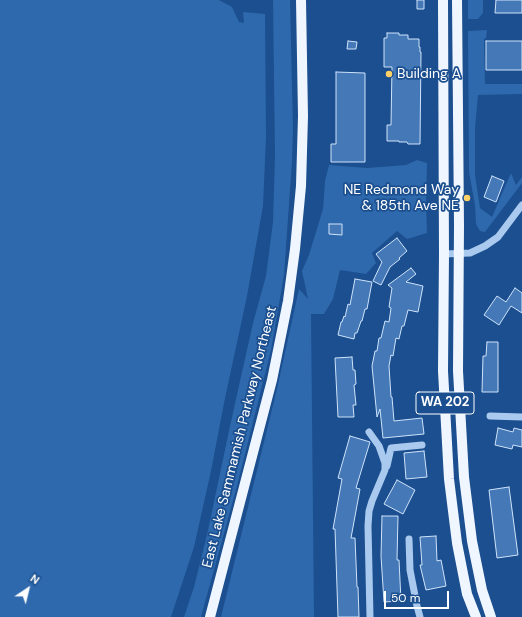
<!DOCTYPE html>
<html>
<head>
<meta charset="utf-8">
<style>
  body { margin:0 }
  #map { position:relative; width:522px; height:617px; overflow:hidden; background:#1b4f8f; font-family:"DM Sans",sans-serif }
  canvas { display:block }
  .north { position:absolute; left:8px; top:569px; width:40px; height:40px; -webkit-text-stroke:3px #1b4f8f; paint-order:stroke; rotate:35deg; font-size:11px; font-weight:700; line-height:16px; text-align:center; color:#fff }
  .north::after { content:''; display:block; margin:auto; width:14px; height:18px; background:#fff; clip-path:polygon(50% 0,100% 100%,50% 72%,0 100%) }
  .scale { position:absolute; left:384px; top:591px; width:65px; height:18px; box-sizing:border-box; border:2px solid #fff; border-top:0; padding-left:5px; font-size:12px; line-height:14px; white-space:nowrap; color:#fff; -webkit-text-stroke:3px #1b4f8f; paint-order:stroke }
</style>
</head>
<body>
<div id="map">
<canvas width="522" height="617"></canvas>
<div class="north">N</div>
<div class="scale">50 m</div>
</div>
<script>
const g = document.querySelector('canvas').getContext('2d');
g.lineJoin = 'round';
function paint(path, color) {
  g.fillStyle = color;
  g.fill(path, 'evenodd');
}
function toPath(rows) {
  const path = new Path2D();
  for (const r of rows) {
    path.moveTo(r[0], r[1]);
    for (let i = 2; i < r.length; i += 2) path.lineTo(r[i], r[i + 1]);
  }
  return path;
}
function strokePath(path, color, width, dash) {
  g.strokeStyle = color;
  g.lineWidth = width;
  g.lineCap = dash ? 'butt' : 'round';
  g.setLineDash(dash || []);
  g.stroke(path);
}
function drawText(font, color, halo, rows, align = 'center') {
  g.font = font + ' "DM Sans",sans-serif';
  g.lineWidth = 3.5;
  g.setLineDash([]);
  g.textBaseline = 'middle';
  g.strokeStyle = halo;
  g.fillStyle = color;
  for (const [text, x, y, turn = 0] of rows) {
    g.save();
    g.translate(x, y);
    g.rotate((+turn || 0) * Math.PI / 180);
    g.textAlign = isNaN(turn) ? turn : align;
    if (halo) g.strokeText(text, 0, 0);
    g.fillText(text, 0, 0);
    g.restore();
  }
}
const green = toPath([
  [0,0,219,0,232,7,239,22,244,23,243,12,265,14,266,137,263,206,247,296,224,403,211,471,194,547,171,617,0,617],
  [273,0,290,0,293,129,292,162,284,275,271,350,237,486,201,617,184,617,194,587,207,535,230,426,253,323,266,276,273,222,275,156],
  [468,0,483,0,483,13,478,19,468,19],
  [487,30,486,38,484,39,485,84,522,84,522,94,478,95,475,128,475,175,480,208,492,217,511,173,516,185,522,177,522,183,485,232,480,231,476,224,475,205,469,172,468,31],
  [417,160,427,163,426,204,427,233,407,239,397,231,372,253,376,263,366,274,340,270,333,299,324,314,311,314,314,617,221,617,277,389,299,289,308,299,302,271,309,255,323,209,325,181,329,165,367,168,406,165]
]);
const building = toPath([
  [417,0,424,0,424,9,417,9,417,0],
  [496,0,522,0,522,13,495,13,496,0],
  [387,33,399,33,399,35,408,35,408,39,419,39,419,47,420,47,420,52,421,52,420,144,408,144,407,142,399,142,399,141,387,141,387,125,391,125,392,67,384,67,384,38,387,38,387,33],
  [348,41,357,42,356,49,347,49,348,41],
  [486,41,522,41,522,70,486,70,486,41],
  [336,72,365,73,365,162,331,162,331,144,336,144,336,72],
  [492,176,504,181,496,202,484,197,492,176],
  [329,224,342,224,342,235,329,234,329,224],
  [397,238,407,251,399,258,400,259,390,267,381,285,373,281,382,262,376,254,397,238],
  [411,268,416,274,406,282,423,286,418,312,408,310,404,326,402,326,399,339,396,338,393,356,391,355,389,366,391,397,392,397,394,421,422,418,424,434,383,438,380,409,377,417,372,366,375,351,377,351,379,338,381,338,385,321,389,322,391,308,389,307,392,288,388,285,411,268],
  [355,279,372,282,367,309,365,309,362,321,361,321,357,333,355,333,354,339,338,335,341,322,342,322,344,316,345,317,348,304,350,305,355,279],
  [515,288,522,293,522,313,511,306,499,325,484,315,497,296,506,302,515,288],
  [487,342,498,342,498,392,482,392,483,356,486,356,487,342],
  [352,357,353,370,355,370,356,384,354,385,356,405,353,405,354,417,338,417,335,358,352,357],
  [498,428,513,432,514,428,522,430,522,447,513,445,512,449,495,445,498,428],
  [350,436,370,442,356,488,360,489,351,538,355,538,357,587,358,587,359,617,338,617,335,529,333,529,342,479,338,478,350,436],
  [424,451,427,477,406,479,404,453,424,451],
  [397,480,415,490,403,514,384,504,397,480],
  [509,487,518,555,497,558,489,490,509,487],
  [382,516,398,516,397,560,399,560,401,601,384,602,381,556,382,516],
  [436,536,437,561,441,560,446,586,426,590,420,565,422,565,420,537,436,536]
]);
const minor = toPath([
  [444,254,470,253,485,246,498,237,522,205],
  [490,416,522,417],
  [369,432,379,446,385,463,385,470,372,501,369,511,368,526,370,617],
  [387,466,391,448,422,445],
  [409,539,410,570,417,606,420,617]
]);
const major = toPath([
  [443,0,444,254,443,371,449,479,457,543,467,594,476,617],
  [457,0,459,225,458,371,464,477,472,541,482,590,491,617],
  [210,617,272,380,288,301,295,249,301,186,303,116,301,0]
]);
const markers = [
  [389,74,4,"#ffd166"],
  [467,198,4,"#ffd166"]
];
const shields = [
  [445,403,58]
];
const shieldNames = [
  ["WA 202",445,403]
];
const poiNames = [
  ["Building A",397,74],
  ["NE Redmond Way",459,190,"right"],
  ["& 185th Ave NE",459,206,"right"]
];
const streetNames = [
  ["East Lake Sammamish Parkway Northeast",240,437,-76]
];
paint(green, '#2e69ad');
paint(building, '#4478b7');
strokePath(building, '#cfe3fa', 1);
strokePath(minor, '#a9c9ee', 7);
strokePath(major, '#f0f6ff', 10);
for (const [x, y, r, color] of markers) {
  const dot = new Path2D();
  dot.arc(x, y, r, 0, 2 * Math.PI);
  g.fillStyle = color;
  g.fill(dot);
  strokePath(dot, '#1b4f8f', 1.5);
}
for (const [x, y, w] of shields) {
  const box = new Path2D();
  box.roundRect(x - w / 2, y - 11, w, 22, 3);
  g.fillStyle = '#1b4f8f';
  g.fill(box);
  strokePath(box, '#fff', 1);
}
drawText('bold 13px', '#fff', null, shieldNames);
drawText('14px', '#fff', '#1b4f8f', poiNames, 'left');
drawText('14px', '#fff', '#1b4f8f', streetNames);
</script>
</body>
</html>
